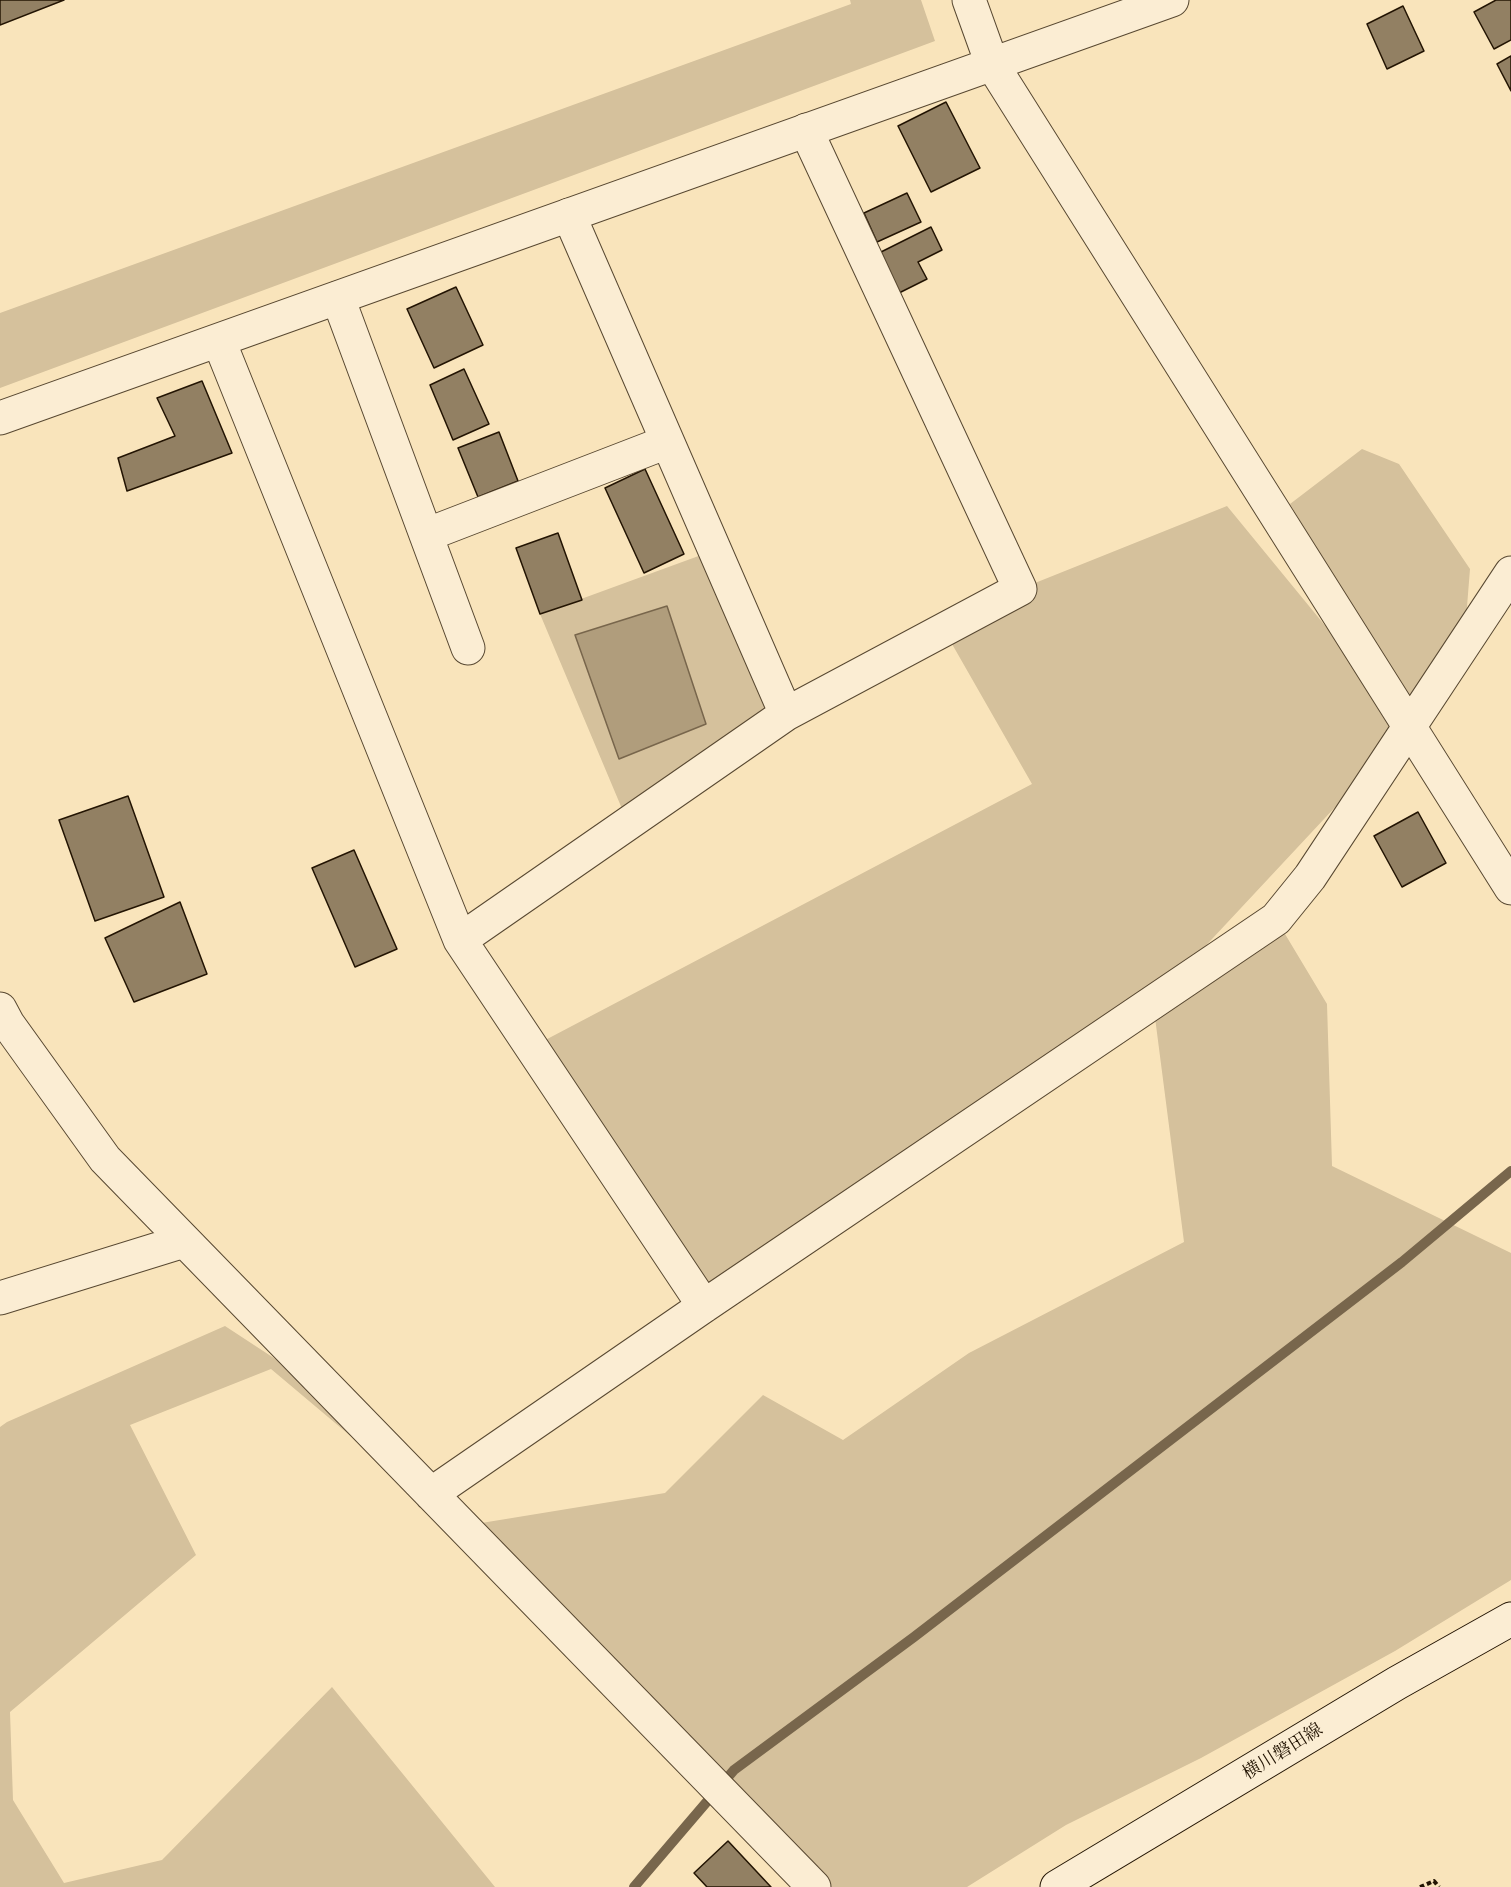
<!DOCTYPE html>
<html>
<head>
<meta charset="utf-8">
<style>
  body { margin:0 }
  canvas { display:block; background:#f9e4bb }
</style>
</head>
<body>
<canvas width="1511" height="1887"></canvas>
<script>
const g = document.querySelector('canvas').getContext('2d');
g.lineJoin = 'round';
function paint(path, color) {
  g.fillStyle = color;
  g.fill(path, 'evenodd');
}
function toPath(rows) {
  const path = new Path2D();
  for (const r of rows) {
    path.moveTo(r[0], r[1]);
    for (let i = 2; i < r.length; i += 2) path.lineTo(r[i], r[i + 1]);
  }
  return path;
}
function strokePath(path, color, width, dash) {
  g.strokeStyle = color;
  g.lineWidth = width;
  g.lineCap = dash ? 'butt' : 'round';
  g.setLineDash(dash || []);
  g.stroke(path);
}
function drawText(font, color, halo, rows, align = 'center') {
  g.font = font + ' "Old Standard TT","Noto Serif JP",serif';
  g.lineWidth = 4.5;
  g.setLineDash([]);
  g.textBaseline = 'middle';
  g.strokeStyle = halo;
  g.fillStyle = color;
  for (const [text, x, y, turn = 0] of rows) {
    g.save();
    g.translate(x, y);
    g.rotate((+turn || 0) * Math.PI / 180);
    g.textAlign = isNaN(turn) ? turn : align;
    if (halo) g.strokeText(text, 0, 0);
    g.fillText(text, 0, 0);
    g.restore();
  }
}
const green = toPath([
  [850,0,921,0,935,41,0,388,0,313,851,4],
  [1362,449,1399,464,1470,569,1464,644,1407,700,1290,504],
  [1227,506,1409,728,1156,999,1276,919,1327,1004,1332,1166,1511,1253,1511,1580,1395,1651,1201,1758,1066,1825,967,1887,829,1887,486,1550,271,1369,130,1425,196,1555,10,1712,13,1800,64,1883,162,1860,332,1687,495,1887,0,1887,0,1427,7,1422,225,1326,312,1383,463,1526,665,1493,763,1395,843,1440,969,1353,1184,1242,1153,1002,704,1306,532,1047,1032,784,944,630,1020,589],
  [715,550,786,714,628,823,540,614]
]);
const water = toPath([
  [667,606,706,724,619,759,575,635,667,606]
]);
const stream = toPath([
  [634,1887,734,1770,914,1637,1402,1262,1511,1171]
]);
const building = toPath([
  [0,0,64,0,0,25,0,0],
  [1496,0,1511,0,1511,40,1494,49,1474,12,1496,0],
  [1403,6,1424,51,1387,69,1367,24,1403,6],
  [1511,56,1511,91,1497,64,1511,56],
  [946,102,980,168,931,192,898,126,946,102],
  [907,193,921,222,877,242,864,213,907,193],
  [931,227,942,250,918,262,927,279,899,293,879,253,931,227],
  [456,287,483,345,434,368,407,309,456,287],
  [464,369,489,424,453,440,430,385,464,369],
  [202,381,232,453,127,491,118,458,175,436,157,398,202,381],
  [499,432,518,481,478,497,458,448,499,432],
  [645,469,684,554,644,573,605,488,645,469],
  [558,533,582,600,540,614,516,548,558,533],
  [128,796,164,897,95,921,59,820,128,796],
  [1418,812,1446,863,1402,887,1374,836,1418,812],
  [354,850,397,949,355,967,312,868,354,850],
  [180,902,207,974,134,1002,105,938,180,902],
  [728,1841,771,1887,707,1887,694,1873,728,1841]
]);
const path = toPath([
  [1420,1887,1434,1881,1439,1887]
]);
const minor = toPath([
  [992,64,1511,888],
  [338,298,468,648],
  [219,341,460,940,704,1306],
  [426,535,667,442],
  [786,714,1020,589,806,130],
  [460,940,786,714,569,215],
  [0,1009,8,1024,105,1159,814,1887],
  [0,1298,184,1241],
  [431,1494,704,1306,1276,919,1310,877,1511,573]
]);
const tertiary = toPath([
  [969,0,992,64],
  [0,418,1172,0]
]);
const secondary = toPath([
  [1057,1887,1397,1683,1511,1619]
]);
const streetNames = [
  ["横川磐田線",1283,1752,-32]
];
paint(green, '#d5c19c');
paint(water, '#b09d7c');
strokePath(water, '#78664c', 1.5);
strokePath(stream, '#78664c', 10);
paint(building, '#928063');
strokePath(building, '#231403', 1.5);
strokePath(minor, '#584831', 35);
strokePath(tertiary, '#584831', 35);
strokePath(secondary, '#231403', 35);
strokePath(path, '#231403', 4, [4.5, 3]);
strokePath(minor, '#fbedd3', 33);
strokePath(tertiary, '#fbedd3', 33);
strokePath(secondary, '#fbedd3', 33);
drawText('18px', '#231403', '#fbedd3', streetNames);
</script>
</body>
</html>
